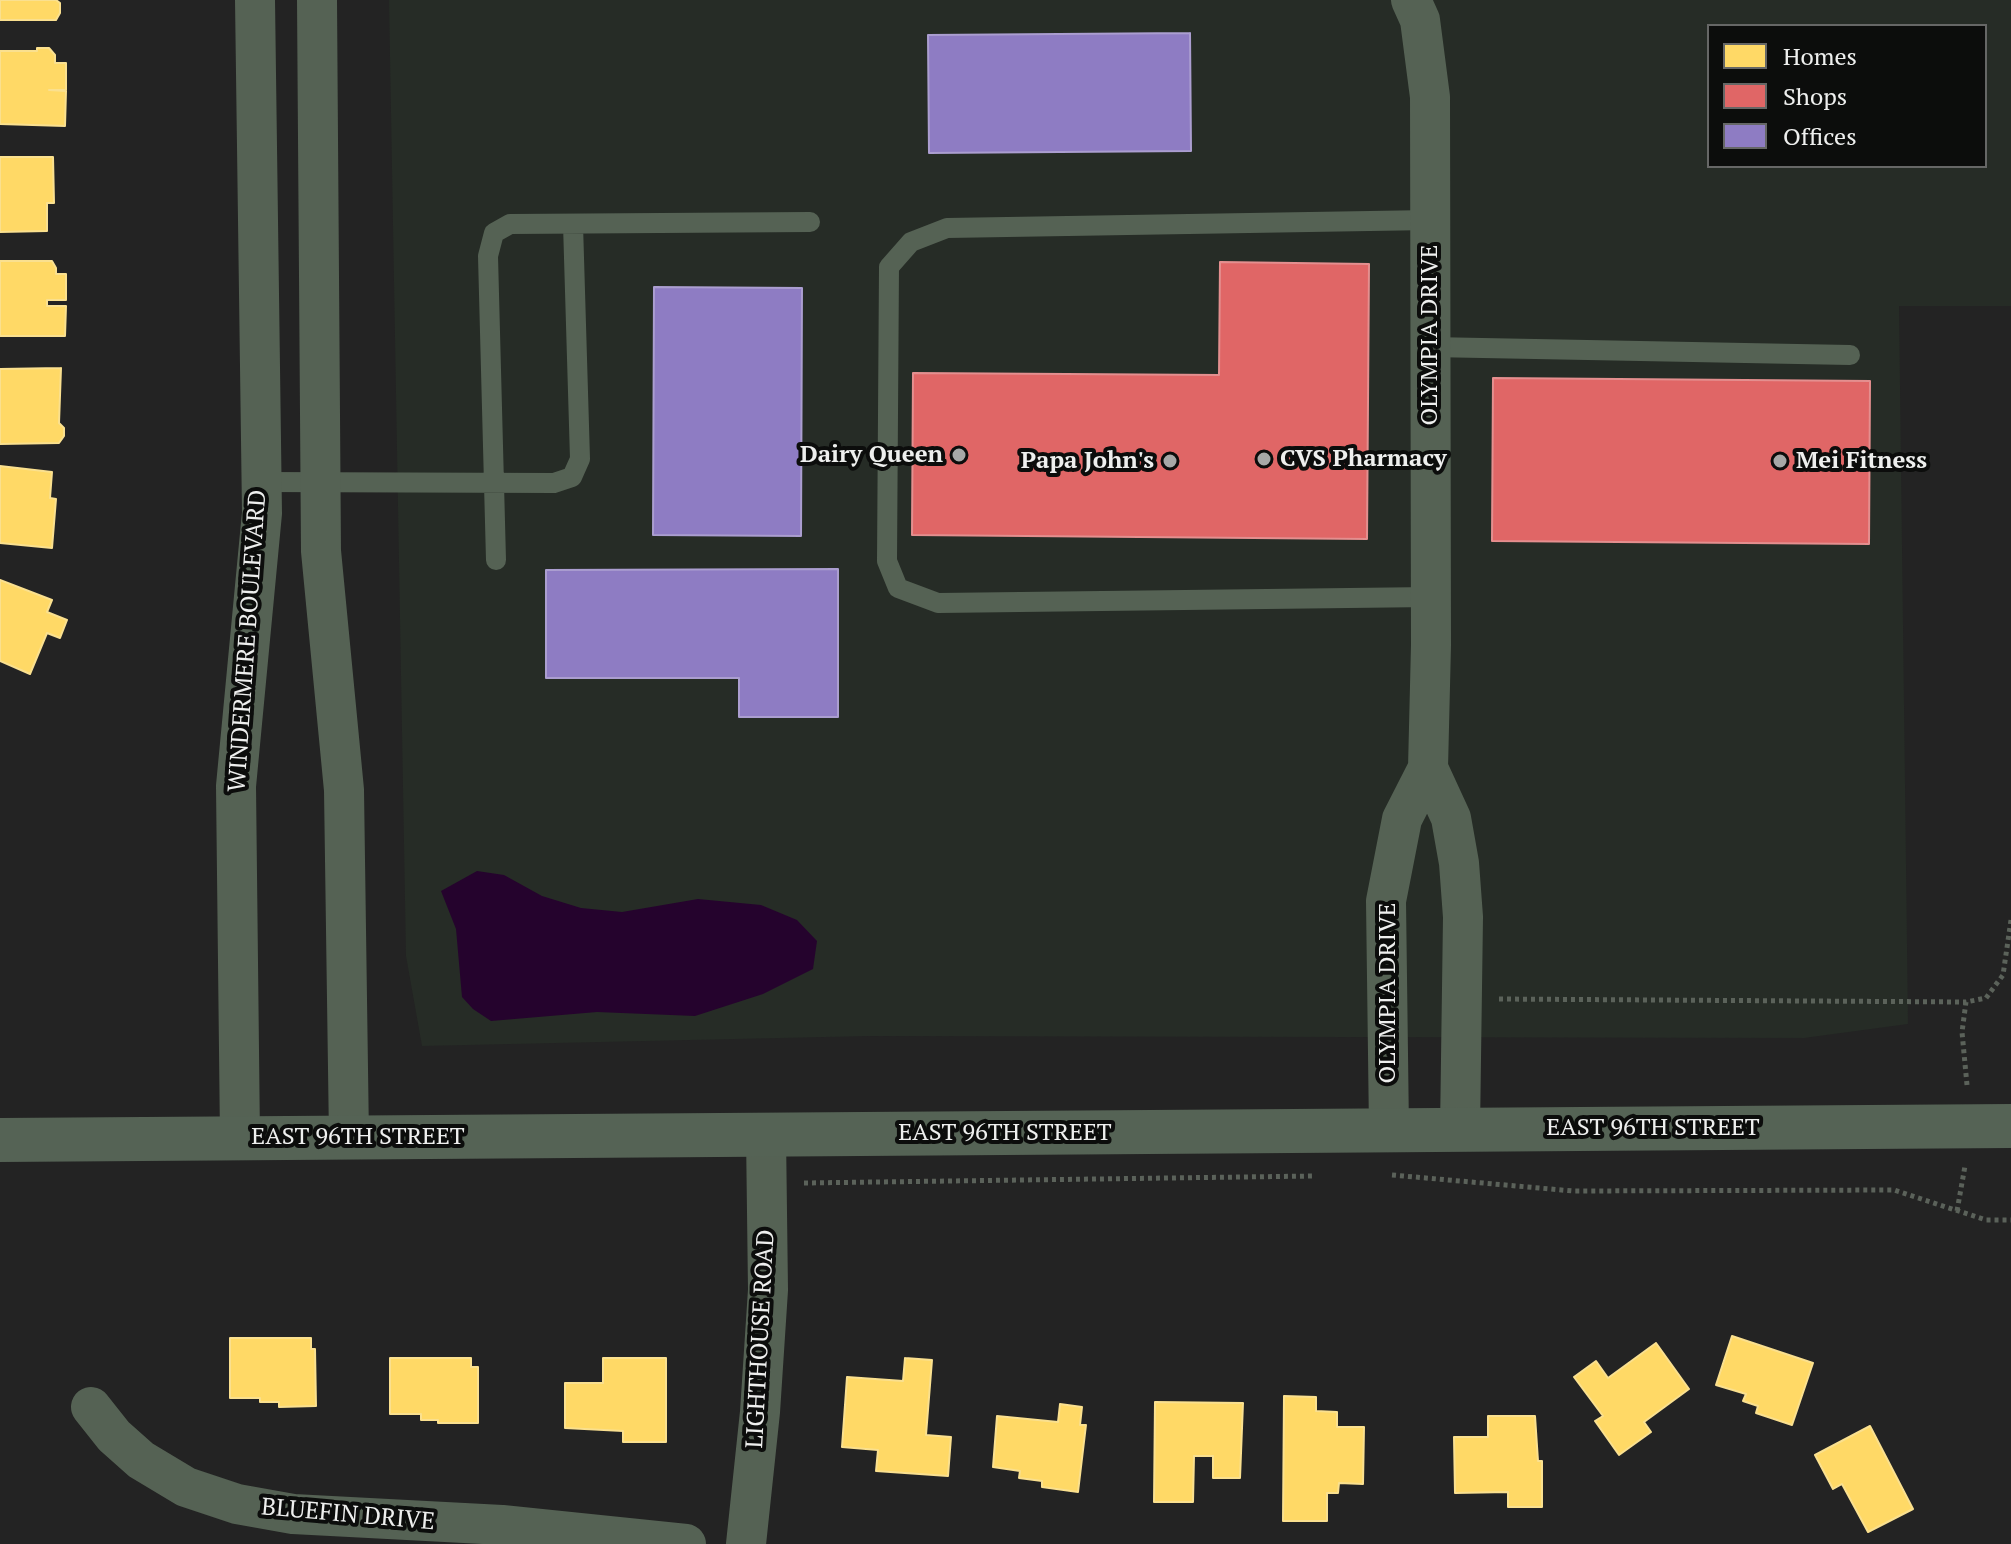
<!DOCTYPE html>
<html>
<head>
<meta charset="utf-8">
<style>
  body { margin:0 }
  #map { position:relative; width:2011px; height:1544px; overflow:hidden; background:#232323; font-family:"PT Serif",serif }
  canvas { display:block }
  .legend { position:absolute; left:1707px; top:24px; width:280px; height:144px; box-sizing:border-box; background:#0c0d0c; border:2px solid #666766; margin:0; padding:10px 14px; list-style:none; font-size:24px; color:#eeefee }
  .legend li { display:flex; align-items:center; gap:16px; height:40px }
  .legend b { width:40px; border:2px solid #666766 }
</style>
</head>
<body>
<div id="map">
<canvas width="2011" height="1544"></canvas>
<ul class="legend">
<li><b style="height:22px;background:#ffd966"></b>Homes</li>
<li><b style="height:22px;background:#e06666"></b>Shops</li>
<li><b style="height:22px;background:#8e7cc3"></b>Offices</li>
</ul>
</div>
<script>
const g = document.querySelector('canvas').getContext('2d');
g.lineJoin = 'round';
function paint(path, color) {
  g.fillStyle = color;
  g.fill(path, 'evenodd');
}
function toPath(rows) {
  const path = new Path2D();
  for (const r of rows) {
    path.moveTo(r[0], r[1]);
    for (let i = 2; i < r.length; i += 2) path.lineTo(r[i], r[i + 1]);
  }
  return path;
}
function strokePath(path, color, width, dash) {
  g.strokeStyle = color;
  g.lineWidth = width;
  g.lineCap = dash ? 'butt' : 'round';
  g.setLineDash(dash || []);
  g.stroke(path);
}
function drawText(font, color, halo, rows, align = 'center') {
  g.font = font + ' "PT Serif",serif';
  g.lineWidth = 8;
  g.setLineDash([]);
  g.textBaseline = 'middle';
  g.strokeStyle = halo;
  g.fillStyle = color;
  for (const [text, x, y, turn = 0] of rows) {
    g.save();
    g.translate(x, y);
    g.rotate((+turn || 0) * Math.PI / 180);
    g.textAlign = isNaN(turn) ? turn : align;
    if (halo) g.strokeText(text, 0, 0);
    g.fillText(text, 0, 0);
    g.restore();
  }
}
const built = toPath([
  [389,0,2011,0,2011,306,1899,306,1908,1024,1804,1038,869,1036,422,1046,406,956],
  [1709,26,1985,26,1985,166,1709,166]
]);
const water = toPath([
  [477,871,504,875,542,896,581,908,622,912,698,899,761,905,797,920,817,941,813,969,763,994,695,1016,597,1012,491,1021,473,1009,462,997,456,929,441,891]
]);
const homes = toPath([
  [0,0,56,0,60,3,60,13,56,20,0,20,0,0],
  [37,48,49,48,55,55,55,63,66,63,66,90,49,90,66,91,65,126,0,124,0,51,37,51,37,48],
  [0,157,53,157,54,203,47,203,47,231,0,232,0,157],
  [0,261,52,261,56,268,56,274,66,274,66,300,47,300,47,306,66,306,65,336,0,336,0,261],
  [61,368,59,423,64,428,64,436,59,443,0,444,0,369,61,368],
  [0,466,52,472,50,498,56,499,52,548,0,543,0,466],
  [0,580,52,600,47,612,67,620,60,638,47,633,30,674,0,661,0,580],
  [1732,1336,1813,1363,1792,1425,1756,1413,1758,1406,1743,1401,1746,1394,1716,1385,1732,1336],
  [230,1338,311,1338,311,1349,315,1349,316,1406,279,1407,279,1402,260,1402,260,1398,230,1398,230,1338],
  [1656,1343,1689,1389,1644,1422,1651,1432,1619,1455,1595,1421,1603,1416,1574,1377,1596,1361,1608,1378,1656,1343],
  [390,1358,471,1358,471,1367,478,1367,478,1423,438,1423,438,1420,421,1420,421,1414,390,1414,390,1358],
  [603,1358,666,1358,666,1442,623,1442,623,1431,565,1428,565,1383,603,1383,603,1358],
  [905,1358,932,1360,926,1435,951,1437,948,1476,876,1471,878,1450,842,1447,847,1377,903,1381,905,1358],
  [1284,1396,1316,1397,1316,1411,1337,1412,1337,1427,1364,1427,1363,1484,1339,1483,1338,1493,1327,1493,1327,1521,1283,1521,1284,1396],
  [1155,1402,1243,1403,1240,1478,1213,1478,1213,1456,1194,1456,1193,1502,1154,1502,1155,1402],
  [1060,1404,1082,1407,1080,1425,1086,1425,1078,1492,1042,1487,1042,1481,1019,1478,1020,1471,993,1467,997,1416,1058,1422,1060,1404],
  [1488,1416,1535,1416,1538,1461,1542,1461,1542,1507,1508,1507,1508,1492,1455,1493,1454,1437,1488,1437,1488,1416],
  [1870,1426,1913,1509,1868,1532,1842,1484,1833,1489,1815,1455,1870,1426]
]);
const shops = toPath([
  [1220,262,1369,264,1367,539,912,535,913,373,1219,375,1220,262],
  [1493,378,1870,381,1869,544,1492,541,1493,378]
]);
const offices = toPath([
  [1190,33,1191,151,929,153,928,35,1190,33],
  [654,287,802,288,801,536,653,535,654,287],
  [838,569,838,717,739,717,739,678,546,678,546,570,838,569]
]);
const path = toPath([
  [1499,999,1966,1002],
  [1967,1085,1962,1032,1966,1002,1986,998,2003,975,2011,920],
  [1392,1175,1573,1191,1894,1190,1986,1220,2011,1220],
  [804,1183,1314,1176],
  [1957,1211,1965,1166]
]);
const service = toPath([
  [1430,220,947,228,911,242,889,267,887,561,898,588,938,603,1431,597],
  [1430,347,1850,355],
  [261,482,554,483,572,477,580,459,573,224],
  [496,560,488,256,494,233,510,224,810,222]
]);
const minor = toPath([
  [317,0,321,551,344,790,349,1138],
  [1428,768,1451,818,1459,863,1463,917,1460,1130],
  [1389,1130,1386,901,1402,819,1428,768,1431,645,1430,97,1420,20,1411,0],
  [240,1138,236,786,262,513,255,0],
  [91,1407,114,1436,141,1460,186,1487,237,1504,293,1514,502,1525,686,1544],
  [746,1544,760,1412,768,1290,766,1134]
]);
const primary = toPath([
  [0,1140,2011,1126]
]);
const markers = [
  [959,455,8,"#a7a8a7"],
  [1264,459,8,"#a7a8a7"],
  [1170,461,8,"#a7a8a7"],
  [1780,461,8,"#a7a8a7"]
];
const streetNames = [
  ["OLYMPIA DRIVE",1430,335,-90],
  ["WINDERMERE BOULEVARD",248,641,-86],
  ["OLYMPIA DRIVE",1388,993,-90],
  ["EAST 96TH STREET",1653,1128],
  ["EAST 96TH STREET",1005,1133],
  ["EAST 96TH STREET",358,1137],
  ["LIGHTHOUSE ROAD",761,1339,-87],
  ["BLUEFIN DRIVE",348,1515,5]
];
const poiNames = [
  ["Dairy Queen",943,455],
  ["CVS Pharmacy",1280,459,"left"],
  ["Papa John's",1154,461],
  ["Mei Fitness",1796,461,"left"]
];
paint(built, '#262c26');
paint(water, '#25032d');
paint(homes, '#ffd966');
strokePath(homes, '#fae08f', 2);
paint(shops, '#e06666');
strokePath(shops, '#e48f8f', 2);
paint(offices, '#8e7cc3');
strokePath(offices, '#ab9ed0', 2);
strokePath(path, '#5b625a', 5, [4, 4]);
strokePath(service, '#556254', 20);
strokePath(minor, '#556254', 40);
strokePath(primary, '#556355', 44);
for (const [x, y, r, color] of markers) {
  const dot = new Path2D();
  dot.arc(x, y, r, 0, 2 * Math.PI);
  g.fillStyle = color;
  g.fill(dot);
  strokePath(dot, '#0c0d0c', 3);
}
drawText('24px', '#eeefee', '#0c0d0c', streetNames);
drawText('bold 24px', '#eeefee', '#0c0d0c', poiNames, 'right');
</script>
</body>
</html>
